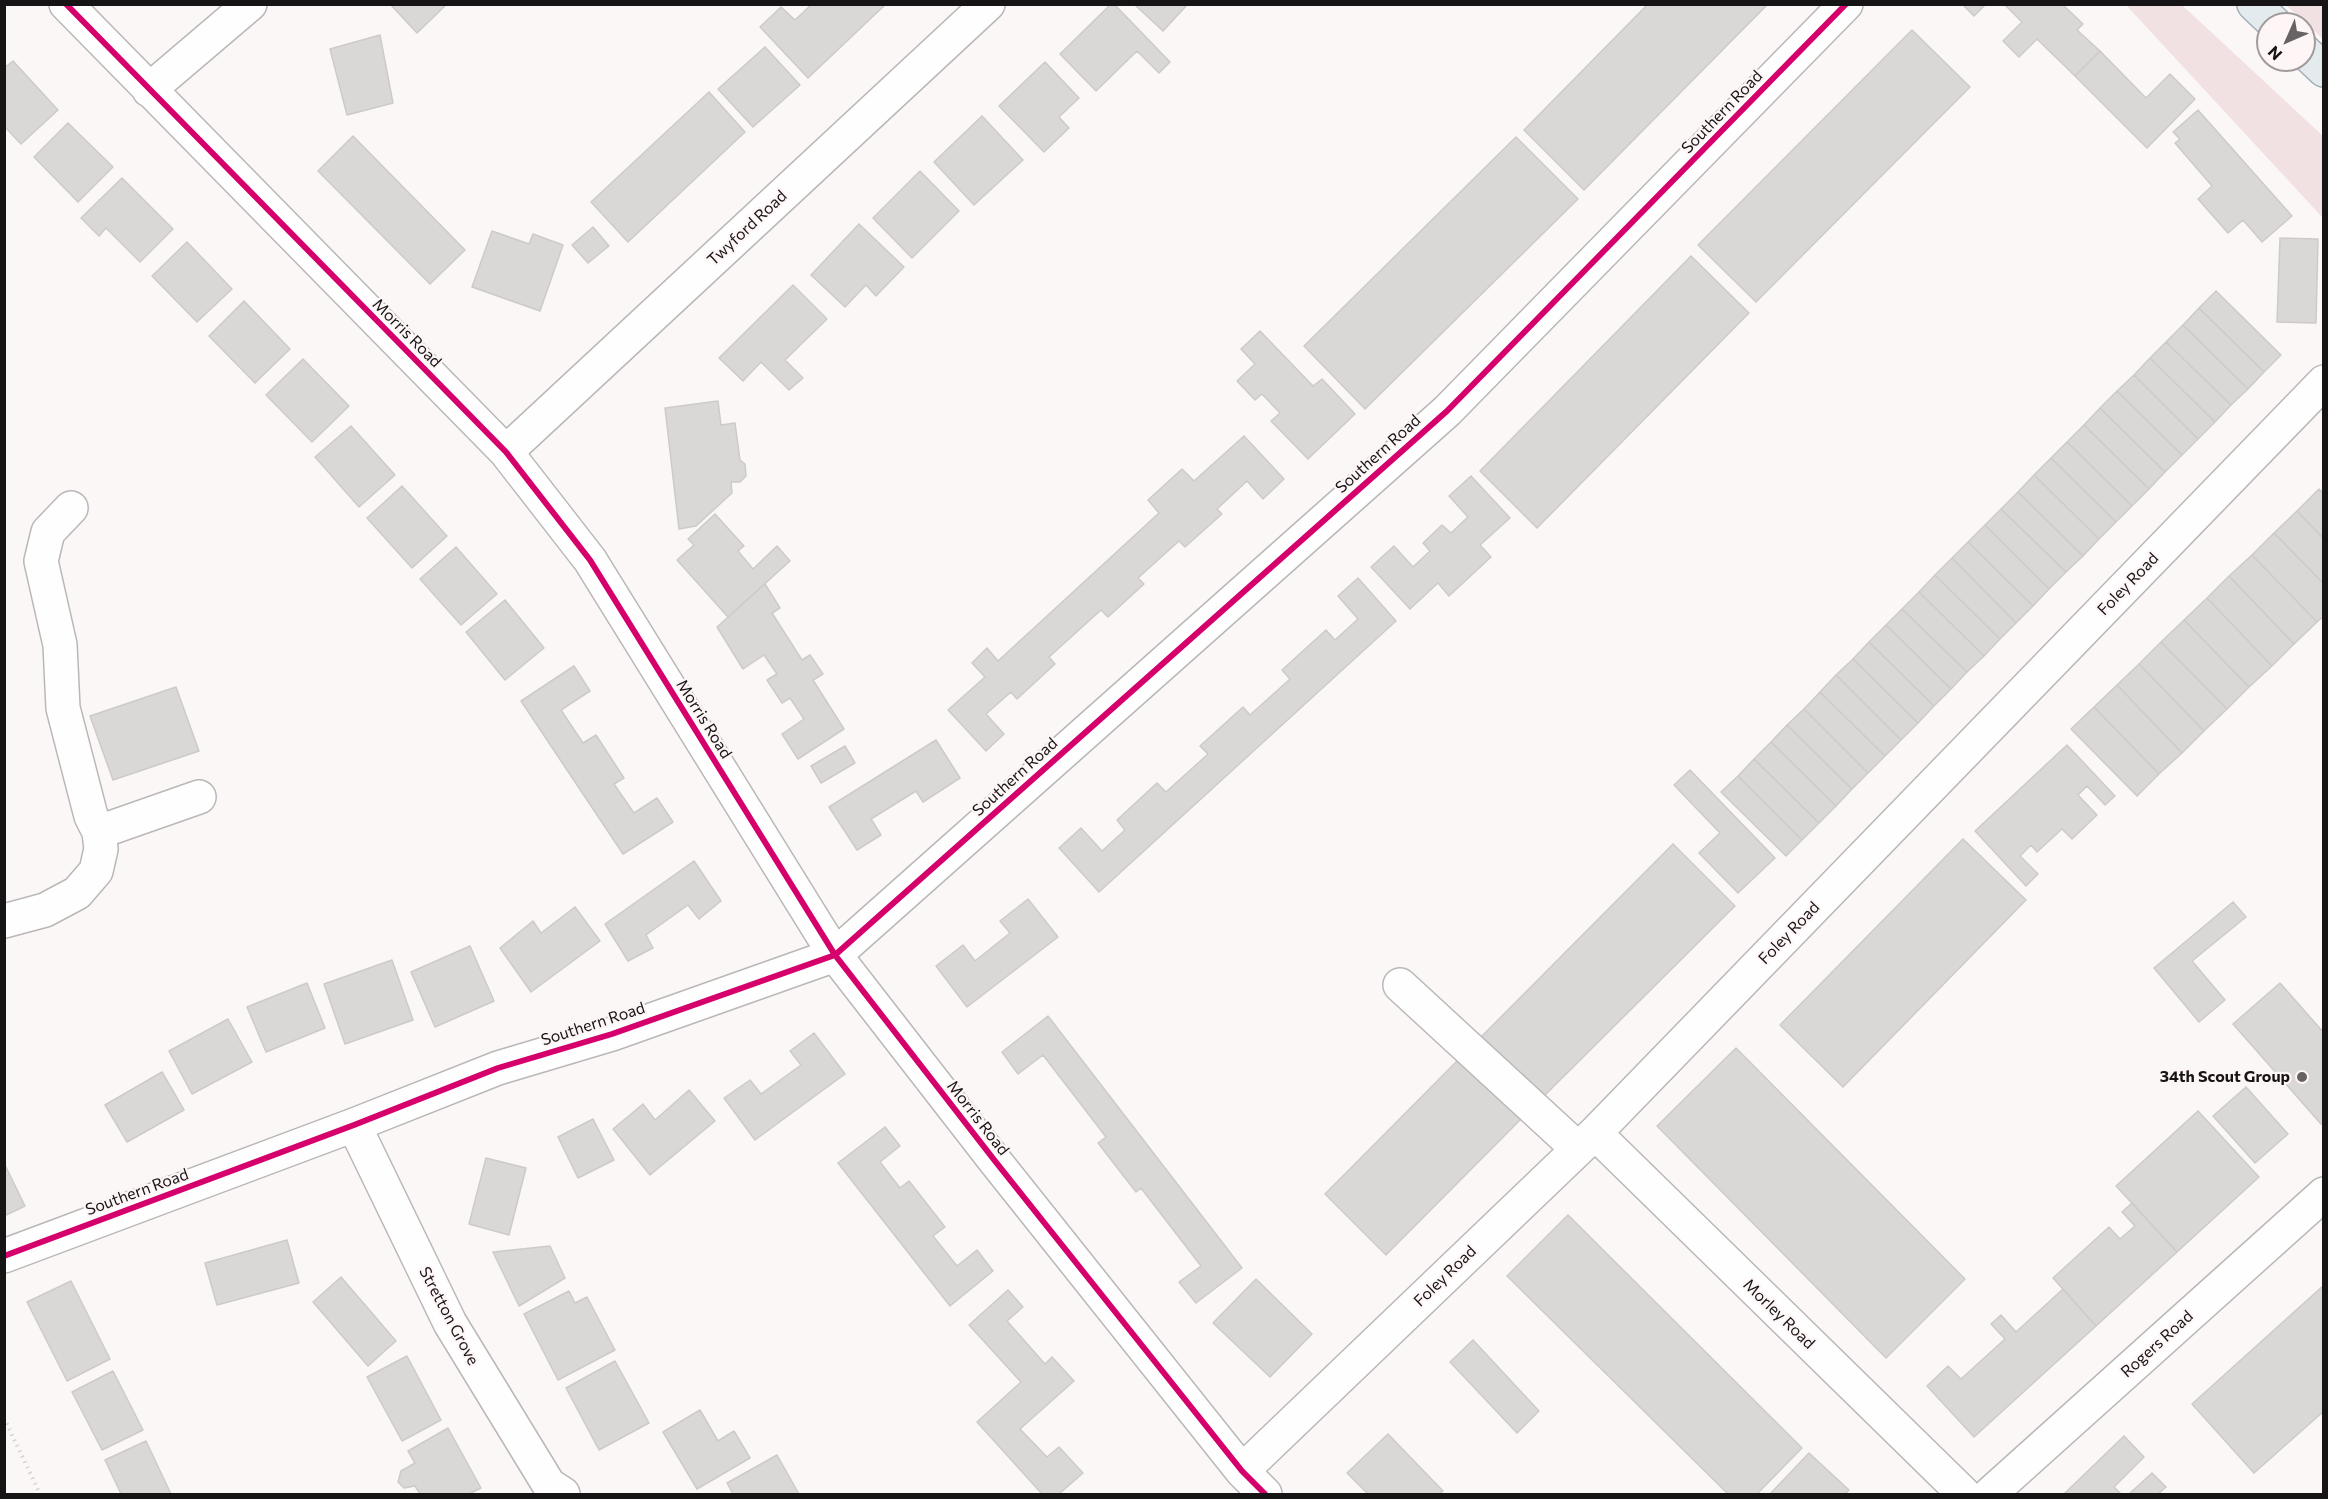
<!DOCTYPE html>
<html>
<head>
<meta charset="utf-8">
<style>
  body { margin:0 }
  #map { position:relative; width:2328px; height:1499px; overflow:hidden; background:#fcf7f7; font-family:Commissioner,sans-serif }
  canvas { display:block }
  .frame { position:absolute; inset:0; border:6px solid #171415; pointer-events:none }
  .north { position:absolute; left:2256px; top:12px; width:60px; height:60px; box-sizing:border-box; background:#fef5f6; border:2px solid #a29b9c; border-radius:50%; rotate:225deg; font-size:16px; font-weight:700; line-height:24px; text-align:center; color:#171415 }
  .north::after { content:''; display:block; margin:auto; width:21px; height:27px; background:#676364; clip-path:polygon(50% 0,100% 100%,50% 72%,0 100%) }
</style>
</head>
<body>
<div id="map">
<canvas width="2328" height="1499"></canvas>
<div class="frame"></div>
<div class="north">N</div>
</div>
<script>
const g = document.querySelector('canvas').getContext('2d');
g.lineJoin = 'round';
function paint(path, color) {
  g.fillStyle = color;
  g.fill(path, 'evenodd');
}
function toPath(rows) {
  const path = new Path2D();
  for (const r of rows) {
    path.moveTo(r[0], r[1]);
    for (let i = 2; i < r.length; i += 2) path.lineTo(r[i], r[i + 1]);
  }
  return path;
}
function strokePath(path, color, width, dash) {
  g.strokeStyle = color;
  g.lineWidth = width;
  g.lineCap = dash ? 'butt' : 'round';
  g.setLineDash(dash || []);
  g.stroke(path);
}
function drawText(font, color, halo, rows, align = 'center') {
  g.font = font + ' Commissioner,sans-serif';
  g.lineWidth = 4.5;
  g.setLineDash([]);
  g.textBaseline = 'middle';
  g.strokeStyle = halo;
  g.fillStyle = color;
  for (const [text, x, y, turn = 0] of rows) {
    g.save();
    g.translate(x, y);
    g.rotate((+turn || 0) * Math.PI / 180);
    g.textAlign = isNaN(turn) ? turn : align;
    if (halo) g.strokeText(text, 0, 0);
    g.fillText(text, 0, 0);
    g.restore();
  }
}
const green = toPath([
  [2126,5,2182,5,2323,136,2323,218],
  [2286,5,2323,5,2323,39]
]);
const building = toPath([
  [390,4,447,4,417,33,390,4],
  [812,4,886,4,808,78,760,27,781,7,795,20,812,4],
  [1111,4,1114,4,1170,62,1159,73,1137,51,1096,91,1060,54,1111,4],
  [1134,4,1188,4,1163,31,1134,4],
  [1648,4,1768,4,1584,190,1524,130,1648,4],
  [1962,4,1986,4,1974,16,1962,4],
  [2004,4,2062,4,2083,24,2077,30,2100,51,2075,76,2037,39,2019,57,2003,41,2022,22,2004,4],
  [1912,30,1970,87,1756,302,1698,245,1912,30],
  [380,35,393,103,347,115,330,49,380,35],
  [765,47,800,85,753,127,718,89,765,47],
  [2100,51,2146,98,2170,74,2195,99,2147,148,2075,76,2100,51],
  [13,61,58,110,21,144,4,126,4,68,13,61],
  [1045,62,1079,98,1059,117,1069,128,1044,152,999,106,1045,62],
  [709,92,745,132,628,242,591,202,709,92],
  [2198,110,2292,216,2262,242,2243,220,2228,233,2198,199,2212,186,2175,143,2180,139,2173,132,2198,110],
  [982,116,1023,160,974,205,934,162,982,116],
  [68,123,113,167,78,202,34,157,68,123],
  [353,136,465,250,430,284,318,171,353,136],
  [1516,137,1578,199,1365,409,1304,346,1516,137],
  [920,171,959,211,912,258,873,218,920,171],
  [122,178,173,229,140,262,106,228,99,236,81,218,122,178],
  [859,224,904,267,876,296,866,285,845,307,811,275,859,224],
  [593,227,609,246,588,263,572,245,593,227],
  [492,231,529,244,533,234,563,245,540,311,472,287,492,231],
  [2280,238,2318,239,2316,323,2277,322,2280,238],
  [187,242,232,289,197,322,152,276,187,242],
  [1691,256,1749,313,1537,528,1480,471,1691,256],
  [793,285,827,319,785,360,803,378,789,390,761,362,743,381,719,358,793,285],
  [2216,291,2281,355,2264,372,2199,308,2216,291],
  [244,301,290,349,255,383,209,336,244,301],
  [2199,308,2264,372,2248,389,2183,325,2199,308],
  [2183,325,2248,389,2231,405,2166,342,2183,325],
  [1260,331,1313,386,1322,379,1355,414,1308,459,1271,421,1280,413,1262,394,1255,400,1237,381,1255,364,1241,349,1260,331],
  [2166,342,2231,405,2215,422,2150,358,2166,342],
  [2150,358,2215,422,2198,439,2134,375,2150,358],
  [303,359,349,406,312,442,266,395,303,359],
  [2134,375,2198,439,2182,455,2117,391,2134,375],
  [2117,391,2182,455,2165,472,2100,408,2117,391],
  [718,401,721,425,735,423,740,460,745,464,746,476,740,482,731,482,732,493,696,526,679,529,665,408,718,401],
  [2100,408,2165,472,2149,489,2084,425,2100,408],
  [2084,425,2149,489,2132,506,2067,442,2084,425],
  [351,426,395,475,359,507,315,457,351,426],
  [1244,436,1284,479,1263,499,1247,481,1217,509,1222,514,1185,547,1179,541,1138,578,1144,584,1108,617,1101,610,1049,657,1055,664,1017,699,1011,692,986,714,1004,734,986,751,948,710,985,677,972,663,987,648,998,661,1159,513,1148,500,1182,469,1194,481,1244,436],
  [2067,442,2132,506,2116,522,2051,458,2067,442],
  [2051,458,2116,522,2099,539,2034,475,2051,458],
  [2034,475,2099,539,2083,556,2018,492,2034,475],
  [1471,476,1510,518,1480,545,1491,557,1449,596,1438,583,1410,609,1371,567,1394,546,1413,567,1430,551,1423,543,1442,525,1451,533,1468,517,1449,496,1471,476],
  [402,486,447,536,412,568,367,518,402,486],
  [2319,489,2324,494,2324,539,2297,511,2319,489],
  [2018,492,2083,556,2066,572,2001,509,2018,492],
  [2001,509,2066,572,2049,589,1985,525,2001,509],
  [2297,511,2324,539,2324,584,2274,533,2297,511],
  [715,514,744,546,738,551,753,569,777,546,790,561,728,617,677,560,694,545,688,539,715,514],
  [1985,525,2049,589,2033,606,1968,542,1985,525],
  [2274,533,2324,584,2324,616,2317,622,2252,555,2274,533],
  [1968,542,2033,606,2016,623,1952,558,1968,542],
  [456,547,497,594,461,625,420,579,456,547],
  [2252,555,2317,622,2294,644,2229,576,2252,555],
  [1952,558,2016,623,2000,639,1935,575,1952,558],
  [1935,575,2000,639,1984,656,1919,592,1935,575],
  [2229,576,2294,644,2272,666,2207,598,2229,576],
  [1358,578,1396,621,1099,892,1059,848,1081,828,1102,851,1125,830,1117,820,1157,783,1166,792,1208,754,1200,746,1243,707,1250,715,1290,679,1282,670,1326,630,1335,640,1358,619,1338,596,1358,578],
  [765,584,780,608,772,613,802,660,810,655,823,674,813,680,844,729,798,759,782,734,804,719,790,698,782,703,767,680,777,674,764,655,743,669,717,627,765,584],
  [1919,592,1984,656,1967,672,1902,609,1919,592],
  [2207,598,2272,666,2249,687,2184,620,2207,598],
  [505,600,544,648,505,680,466,632,505,600],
  [1902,609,1967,672,1951,689,1886,625,1902,609],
  [2184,620,2249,687,2227,709,2161,642,2184,620],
  [1886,625,1951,689,1934,706,1869,642,1886,625],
  [1869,642,1934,706,1918,723,1853,659,1869,642],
  [2161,642,2227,709,2204,731,2139,664,2161,642],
  [1853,659,1918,723,1901,740,1836,675,1853,659],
  [2139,664,2204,731,2182,753,2117,685,2139,664],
  [574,666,590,691,561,710,583,743,596,735,624,778,614,784,634,813,657,798,673,822,623,854,521,701,574,666],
  [1836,675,1901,740,1885,756,1820,692,1836,675],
  [2117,685,2182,753,2159,774,2094,707,2117,685],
  [176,687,199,751,113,780,90,716,176,687],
  [1820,692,1885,756,1868,773,1804,709,1820,692],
  [2094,707,2159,774,2137,796,2071,729,2094,707],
  [1804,709,1868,773,1852,789,1787,725,1804,709],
  [1787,725,1852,789,1836,806,1771,742,1787,725],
  [936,740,960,778,923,802,916,791,871,819,881,835,857,850,829,807,936,740],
  [1771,742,1836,806,1819,823,1754,759,1771,742],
  [2067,745,2115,796,2105,805,2087,786,2078,795,2097,815,2072,839,2062,829,2037,852,2031,845,2020,856,2038,874,2026,886,1975,831,2067,745],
  [845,746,855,763,821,783,811,766,845,746],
  [1754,759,1819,823,1802,840,1738,776,1754,759],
  [1690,770,1775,858,1738,893,1699,853,1720,833,1674,785,1690,770],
  [1738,776,1802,840,1786,856,1721,792,1738,776],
  [1963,839,2026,900,1843,1087,1780,1025,1963,839],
  [1673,844,1735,906,1540,1100,1479,1039,1673,844],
  [694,861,721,901,699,919,688,905,646,935,653,948,628,961,605,924,694,861],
  [1028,899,1058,937,967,1007,936,966,963,945,975,961,1010,933,1000,921,1028,899],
  [2233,902,2246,917,2192,961,2225,1000,2199,1022,2154,968,2233,902],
  [575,907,600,941,531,992,500,948,533,921,541,933,575,907],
  [470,946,494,1001,435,1027,411,972,470,946],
  [392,960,413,1020,345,1044,324,984,392,960],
  [307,983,325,1028,266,1052,247,1007,307,983],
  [2280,983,2324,1033,2324,1122,2321,1124,2233,1024,2280,983],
  [1048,1016,1242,1268,1196,1303,1179,1282,1201,1266,1141,1188,1136,1192,1098,1143,1106,1137,1043,1055,1018,1074,1002,1052,1048,1016],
  [228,1019,252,1062,192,1094,169,1051,228,1019],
  [814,1033,845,1074,755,1140,724,1098,750,1080,761,1094,801,1065,790,1051,814,1033],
  [1736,1048,1965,1279,1886,1358,1657,1126,1736,1048],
  [1467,1051,1528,1112,1386,1255,1325,1194,1467,1051],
  [162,1072,184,1110,127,1142,105,1105,162,1072],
  [2246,1087,2288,1134,2255,1163,2213,1116,2246,1087],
  [689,1090,715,1121,650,1175,613,1129,643,1104,655,1120,689,1090],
  [2198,1111,2259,1177,2177,1252,2116,1186,2198,1111],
  [593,1119,614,1160,578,1178,558,1137,593,1119],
  [885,1127,900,1146,880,1162,900,1188,909,1181,945,1227,933,1236,957,1266,977,1250,993,1271,950,1306,838,1163,885,1127],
  [486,1158,526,1168,509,1235,469,1224,486,1158],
  [4,1163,25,1206,4,1216,4,1163],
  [2132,1203,2177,1252,2096,1326,2053,1278,2109,1227,2120,1239,2135,1226,2122,1212,2132,1203],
  [1568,1215,1802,1448,1757,1494,1728,1494,1507,1276,1568,1215],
  [287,1240,299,1283,217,1305,205,1263,287,1240],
  [550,1246,565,1278,519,1306,493,1252,550,1246],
  [341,1277,396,1341,368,1366,313,1302,341,1277],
  [1256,1279,1312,1334,1270,1377,1213,1323,1256,1279],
  [71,1281,110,1359,67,1381,27,1302,71,1281],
  [2324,1285,2324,1411,2254,1473,2192,1404,2324,1285],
  [2063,1289,2096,1326,1974,1437,1927,1386,1948,1366,1961,1379,2005,1339,1991,1324,2001,1315,2016,1332,2063,1289],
  [1008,1290,1023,1307,1007,1321,1045,1364,1052,1357,1074,1381,1020,1429,1047,1457,1059,1447,1083,1473,1059,1494,1042,1494,977,1422,1021,1382,969,1325,1008,1290],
  [569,1291,575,1303,587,1297,615,1350,558,1380,524,1314,569,1291],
  [1473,1340,1539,1411,1517,1433,1450,1362,1473,1340],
  [407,1356,441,1420,402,1441,367,1377,407,1356],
  [615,1361,649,1423,599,1450,566,1388,615,1361],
  [113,1371,143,1430,102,1450,72,1392,113,1371],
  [700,1410,718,1441,734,1431,750,1458,697,1489,663,1432,700,1410],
  [448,1428,481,1488,469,1494,420,1494,415,1486,404,1488,398,1482,401,1471,415,1463,408,1451,448,1428],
  [1388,1434,1443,1491,1439,1494,1368,1494,1347,1473,1388,1434],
  [2124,1436,2144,1457,2114,1487,2121,1494,2064,1494,2124,1436],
  [146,1441,171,1494,121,1494,105,1460,146,1441],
  [1809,1453,1849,1490,1845,1494,1770,1494,1809,1453],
  [777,1455,799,1494,733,1494,727,1483,777,1455],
  [2152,1473,2166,1487,2158,1494,2129,1494,2152,1473]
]);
const path = toPath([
  [4,1418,40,1494]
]);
const minor = toPath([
  [66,4,506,452,590,560,835,955,995,1161,1242,1471,1265,1494],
  [149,90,250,4],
  [506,452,988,4],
  [99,832,199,797],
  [4,921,45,910,77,893,96,871,101,849,99,832,91,816,63,708,60,645,41,561,48,532,71,508],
  [1400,985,1578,1149],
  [354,1125,450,1323,549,1485,563,1494],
  [1595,1133,1964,1494],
  [4,1256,354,1125,498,1068,612,1034,835,955,1447,411,1846,4],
  [1242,1471,1595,1133,2324,382],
  [1990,1494,2324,1194]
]);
const major = toPath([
  [2254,4,2275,24],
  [2304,51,2324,70]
]);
const cycleway = toPath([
  [66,4,506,452,590,560,835,955,995,1161,1242,1471,1265,1494],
  [4,1256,354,1125,498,1068,612,1034,835,955,1447,411,1846,4]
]);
const markers = [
  [2302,1077,6,"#676364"]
];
const streetNames = [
  ["Southern Road",1722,112,-46],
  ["Twyford Road",747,228,-43],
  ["Morris Road",407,333,45],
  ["Southern Road",1378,454,-42],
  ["Foley Road",2128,584,-46],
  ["Morris Road",704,719,58],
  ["Southern Road",1015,777,-42],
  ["Foley Road",1789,933,-46],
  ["Southern Road",593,1024,-18],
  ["Morris Road",978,1118,52],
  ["Southern Road",137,1192,-20],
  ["Foley Road",1445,1276,-44],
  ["Morley Road",1779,1314,44],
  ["Stretton Grove",449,1316,62],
  ["Rogers Road",2157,1344,-42]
];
const poiNames = [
  ["34th Scout Group",2290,1077]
];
paint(green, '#f2e1e2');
paint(building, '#dad7d7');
strokePath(building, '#cecaca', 1.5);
strokePath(minor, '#bab7b7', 36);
strokePath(major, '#a2aeb6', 36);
strokePath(path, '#d5d4d4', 4, [1.5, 4.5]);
strokePath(minor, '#fffefe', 33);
strokePath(major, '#e4ebef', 33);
strokePath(cycleway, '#d6006c', 6);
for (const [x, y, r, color] of markers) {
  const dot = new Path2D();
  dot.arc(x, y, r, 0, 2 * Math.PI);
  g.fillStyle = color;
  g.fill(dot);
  strokePath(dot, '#fef5f6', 2);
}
drawText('16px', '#171415', '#fef5f6', streetNames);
drawText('bold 16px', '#171415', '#fef5f6', poiNames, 'right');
</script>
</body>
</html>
